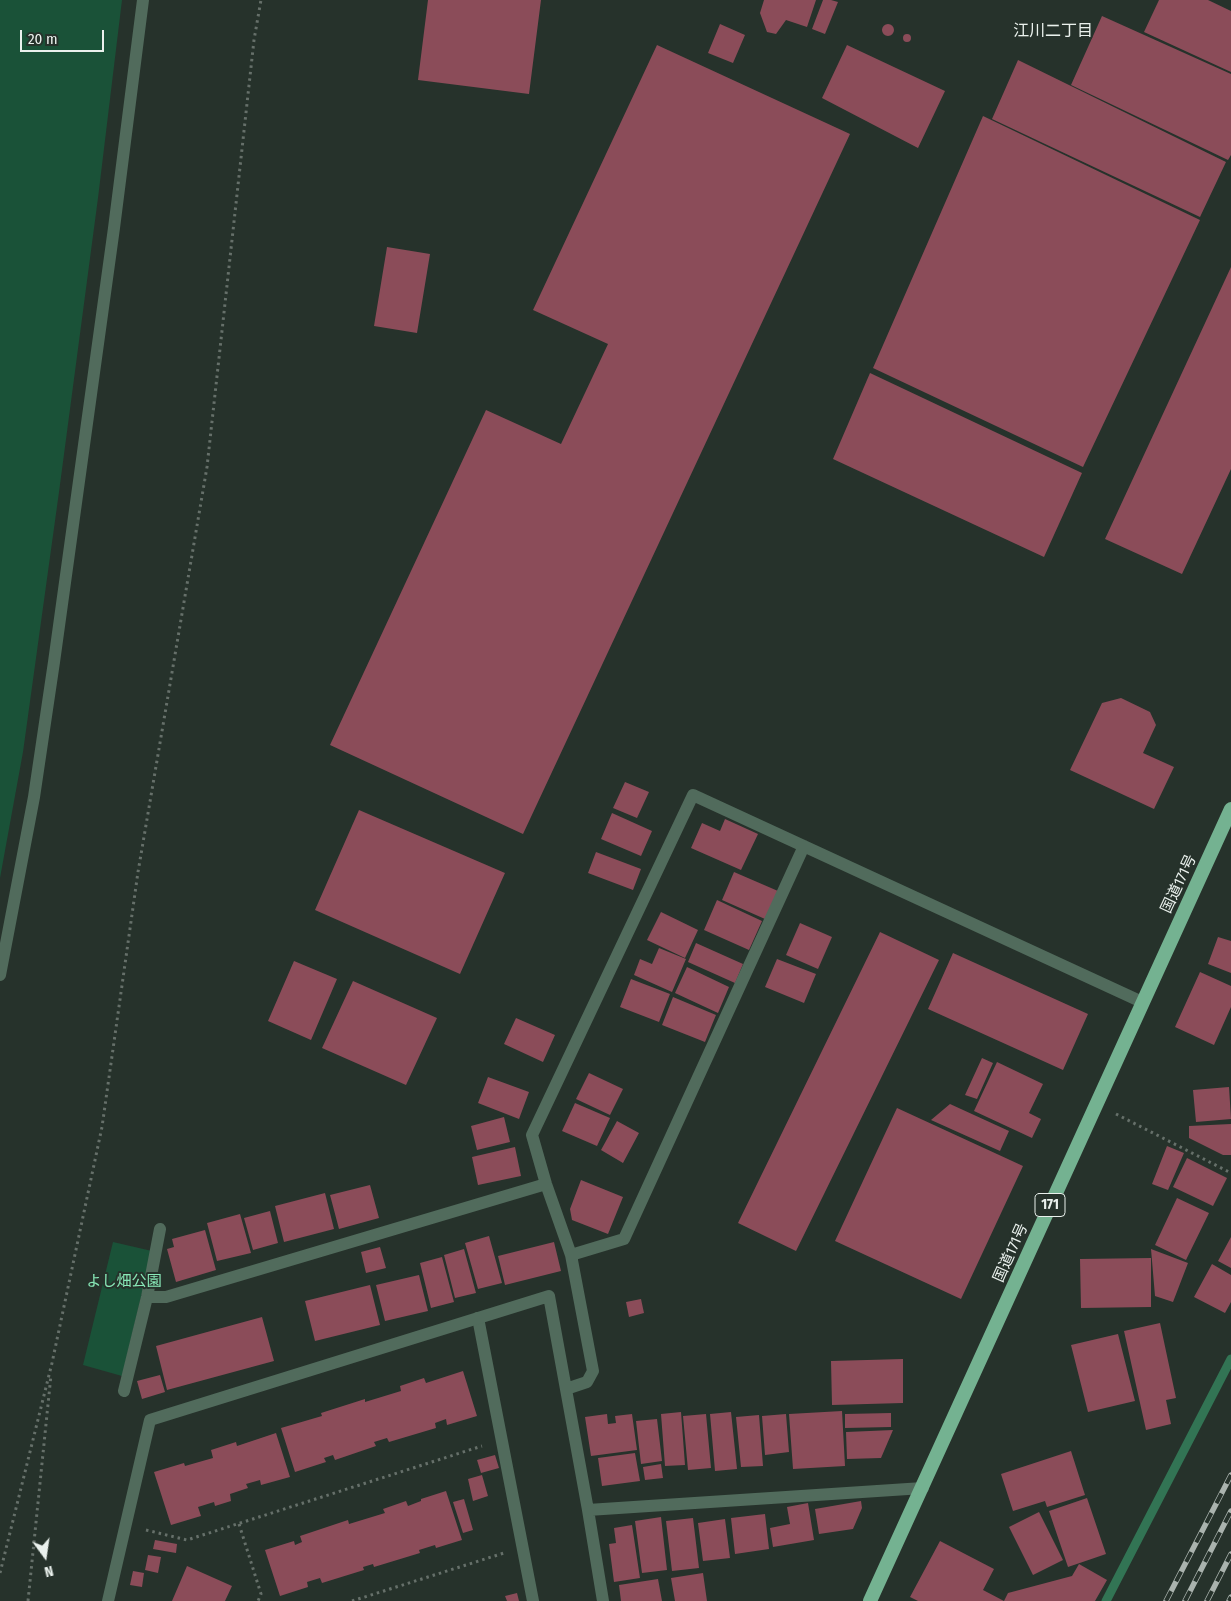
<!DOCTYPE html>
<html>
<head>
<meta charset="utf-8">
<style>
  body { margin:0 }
  #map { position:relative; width:1231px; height:1601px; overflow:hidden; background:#26322b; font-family:"Fira Sans Condensed",sans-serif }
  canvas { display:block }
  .north { position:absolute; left:20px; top:1531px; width:50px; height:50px; -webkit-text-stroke:4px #26322b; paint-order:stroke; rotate:166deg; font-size:14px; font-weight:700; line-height:20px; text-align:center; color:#eaf1ed }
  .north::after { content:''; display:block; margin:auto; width:18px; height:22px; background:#eaf1ed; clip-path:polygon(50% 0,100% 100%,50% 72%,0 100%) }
  .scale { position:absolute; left:20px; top:30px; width:84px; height:22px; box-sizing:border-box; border:2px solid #eaf1ed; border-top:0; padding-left:6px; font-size:15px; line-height:18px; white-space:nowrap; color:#eaf1ed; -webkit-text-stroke:4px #26322b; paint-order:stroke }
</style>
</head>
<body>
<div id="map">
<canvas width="1231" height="1601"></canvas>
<div class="north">N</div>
<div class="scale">20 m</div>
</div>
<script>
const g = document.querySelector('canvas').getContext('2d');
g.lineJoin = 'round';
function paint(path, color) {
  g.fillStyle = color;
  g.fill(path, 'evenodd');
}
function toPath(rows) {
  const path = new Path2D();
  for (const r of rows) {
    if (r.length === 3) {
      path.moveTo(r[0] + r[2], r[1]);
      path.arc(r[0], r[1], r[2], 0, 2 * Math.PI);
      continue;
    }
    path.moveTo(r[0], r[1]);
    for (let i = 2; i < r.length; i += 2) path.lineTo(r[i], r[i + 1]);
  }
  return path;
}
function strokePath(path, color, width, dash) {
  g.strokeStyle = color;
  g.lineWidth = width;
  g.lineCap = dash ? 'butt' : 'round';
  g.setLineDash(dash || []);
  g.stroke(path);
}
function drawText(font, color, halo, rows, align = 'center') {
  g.font = font + ' "Fira Sans Condensed","Noto Sans JP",sans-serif';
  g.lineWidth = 4;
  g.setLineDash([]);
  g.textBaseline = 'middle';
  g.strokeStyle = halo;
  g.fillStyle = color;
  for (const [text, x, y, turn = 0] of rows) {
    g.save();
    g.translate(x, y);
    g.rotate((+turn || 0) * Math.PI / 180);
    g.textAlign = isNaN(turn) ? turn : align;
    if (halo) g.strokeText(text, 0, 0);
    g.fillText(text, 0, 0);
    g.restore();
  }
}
const green = toPath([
  [0,0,122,0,98,198,59,492,23,752,0,878],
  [113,1242,152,1251,122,1376,83,1365]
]);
const stream = toPath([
  [1106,1601,1231,1359]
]);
const building = toPath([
  [428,0,541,0,529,94,418,80],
  [764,0,816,0,807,27,786,20,776,34,767,32,760,13],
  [823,0,831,0,838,2,825,34,812,29],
  [1159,0,1208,0,1231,11,1231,72,1144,32],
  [1102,16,1231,74,1231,155,1228,160,1071,85],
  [720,24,745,35,733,63,708,53],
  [888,30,6],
  [907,38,4],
  [657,45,850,134,523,834,330,745,486,410,561,444,608,344,533,310],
  [847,45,945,91,918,148,822,98],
  [1018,60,1226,162,1200,217,992,119],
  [983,116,1200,220,1083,467,873,368],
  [387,247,430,254,417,333,374,326],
  [1231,267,1231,469,1182,574,1105,539],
  [870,373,1082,473,1044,557,833,459],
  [1121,698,1150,712,1156,725,1143,753,1174,767,1154,809,1070,770,1102,703],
  [625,782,649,792,637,818,613,808],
  [359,810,505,873,460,974,315,910],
  [612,813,652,831,641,856,601,839],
  [725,819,758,834,741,870,691,848,702,823,720,831],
  [596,852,641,869,633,890,588,873],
  [734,872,778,891,765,919,722,900],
  [717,900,762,921,749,950,704,930],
  [661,912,698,930,685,958,647,940],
  [800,923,832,937,818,969,786,955],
  [880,932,939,960,796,1251,738,1223],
  [1218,937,1231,941,1231,973,1208,964],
  [696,943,743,964,735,983,688,962],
  [659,948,686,959,672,992,634,975,640,959,652,964],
  [953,953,1088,1014,1063,1070,928,1009],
  [777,959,816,974,804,1003,765,987],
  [294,961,337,979,311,1040,268,1021],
  [687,967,729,987,718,1013,675,993],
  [1200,972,1231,986,1231,1007,1214,1045,1175,1027],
  [631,979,670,994,659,1022,620,1007],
  [353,981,437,1018,406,1085,322,1048],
  [673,997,716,1015,705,1042,662,1025],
  [516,1018,555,1035,543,1062,504,1044],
  [982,1058,993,1063,977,1099,965,1095],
  [997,1062,1043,1084,1029,1113,1041,1119,1032,1138,974,1111],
  [589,1073,623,1089,610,1115,576,1099],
  [488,1077,529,1092,519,1119,478,1103],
  [1229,1087,1231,1119,1196,1122,1193,1090],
  [575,1103,610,1118,597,1146,562,1131],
  [950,1104,1009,1131,1000,1151,931,1120],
  [897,1108,1023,1166,961,1299,835,1241],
  [504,1117,510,1142,477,1150,471,1126],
  [617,1121,639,1133,623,1163,601,1150],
  [1231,1124,1231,1155,1223,1155,1189,1138,1189,1126],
  [1167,1146,1184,1153,1168,1190,1152,1184],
  [515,1147,521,1176,478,1185,472,1157],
  [1187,1158,1227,1178,1213,1206,1173,1187],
  [581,1180,623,1197,608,1234,572,1220,570,1209],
  [370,1185,379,1218,339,1229,330,1195],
  [325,1193,334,1229,284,1242,275,1206],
  [1177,1198,1209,1213,1186,1260,1155,1245],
  [270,1211,278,1243,253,1250,244,1218],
  [240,1214,251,1253,217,1261,207,1223],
  [205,1230,216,1270,176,1282,167,1249,174,1247,172,1239],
  [489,1236,502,1283,478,1289,465,1243],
  [1231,1237,1231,1268,1218,1261],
  [554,1242,561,1271,505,1285,498,1256],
  [380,1247,386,1268,366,1273,361,1252],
  [464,1249,476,1293,455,1298,444,1255],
  [1151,1249,1188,1263,1173,1302,1155,1296],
  [442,1257,454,1302,431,1308,420,1263],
  [1151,1258,1151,1307,1081,1308,1080,1259],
  [1212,1264,1231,1275,1231,1302,1225,1313,1194,1297],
  [419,1275,428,1311,385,1321,376,1285],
  [370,1285,380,1325,315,1341,305,1301],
  [641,1299,644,1313,629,1317,626,1302],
  [262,1317,274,1361,167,1390,156,1346],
  [1160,1323,1176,1398,1166,1400,1171,1424,1146,1430,1124,1331],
  [1118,1334,1135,1401,1088,1412,1071,1345],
  [903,1359,903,1403,832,1405,831,1361],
  [463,1371,477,1416,447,1425,446,1419,435,1423,436,1428,389,1442,387,1438,374,1442,376,1446,335,1460,333,1455,324,1458,326,1462,295,1472,281,1428,322,1416,321,1413,365,1399,365,1402,401,1391,400,1386,424,1378,426,1383],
  [160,1375,165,1392,142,1399,137,1381],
  [842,1411,845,1466,793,1469,789,1414],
  [681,1412,685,1465,665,1466,661,1414],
  [731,1412,737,1469,715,1471,710,1414],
  [891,1413,891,1427,845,1428,845,1414],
  [607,1414,608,1424,616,1423,615,1416,632,1414,637,1450,591,1456,585,1417],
  [706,1414,711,1468,688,1470,683,1416],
  [786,1414,789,1452,765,1455,762,1416],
  [759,1415,763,1466,741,1467,736,1417],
  [657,1419,662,1461,641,1464,636,1421],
  [893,1430,881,1458,847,1459,846,1432],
  [276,1433,290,1477,261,1485,260,1480,246,1484,248,1488,230,1494,231,1501,215,1506,214,1502,198,1507,201,1516,171,1525,154,1472,184,1463,185,1466,213,1458,211,1450,236,1442,237,1446],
  [1071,1451,1085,1495,1047,1507,1045,1501,1013,1511,1001,1474],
  [635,1453,640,1481,602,1486,598,1458],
  [495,1455,499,1468,481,1473,477,1460],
  [661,1464,663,1478,645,1480,643,1467],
  [482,1475,488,1496,473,1501,468,1479],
  [446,1491,462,1540,436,1548,435,1545,419,1550,420,1553,374,1567,373,1564,363,1567,364,1570,322,1583,320,1578,307,1582,308,1587,280,1596,265,1550,294,1541,295,1545,302,1542,300,1536,348,1520,349,1524,385,1513,383,1509,406,1501,408,1506,421,1501,421,1499],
  [1087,1498,1106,1554,1068,1567,1049,1511],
  [464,1499,473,1530,463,1533,453,1502],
  [861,1501,862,1508,853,1529,819,1534,815,1509],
  [808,1503,814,1540,773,1547,770,1528,790,1524,787,1507],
  [1039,1512,1063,1560,1033,1575,1009,1527],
  [765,1514,769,1549,735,1554,731,1518],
  [661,1517,667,1570,642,1573,635,1521],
  [693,1518,699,1568,672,1571,666,1521],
  [725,1519,730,1558,703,1561,698,1523],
  [632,1525,640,1578,614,1582,609,1544,616,1543,614,1528],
  [155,1540,177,1544,176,1553,153,1549],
  [940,1541,994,1569,983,1590,1004,1601,1008,1593,1072,1576,1079,1564,1107,1580,1095,1601,918,1601,910,1597],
  [148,1555,161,1557,158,1573,145,1570],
  [187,1566,232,1586,225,1601,172,1601],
  [133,1571,144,1573,142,1587,130,1585],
  [703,1573,707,1601,675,1601,671,1578],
  [658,1579,662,1601,621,1601,619,1585],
  [517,1593,519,1601,507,1601,505,1596]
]);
const path = toPath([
  [1116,1114,1231,1173],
  [239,1524,261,1594,258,1601],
  [146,1530,187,1540,482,1446],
  [0,1573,52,1363,102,1127,138,872,207,467,254,40,261,0],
  [28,1601,51,1375],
  [352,1601,504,1553]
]);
const service = toPath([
  [478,1318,533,1601]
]);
const minor = toPath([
  [0,975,34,797,54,662,114,228,143,0],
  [571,1255,546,1184,532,1135,693,795,1142,1002],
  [147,1297,166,1297,546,1184],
  [566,1389,587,1382,593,1371,571,1255,624,1239,804,846],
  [124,1391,147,1297,160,1229],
  [588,1510,603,1601],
  [108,1601,150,1420,549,1296,588,1510,923,1488]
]);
const trunk = toPath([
  [870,1601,1231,809]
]);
const rail = toPath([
  [1166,1601,1231,1475],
  [1185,1601,1231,1511],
  [1207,1601,1231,1554],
  [1229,1601,1231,1597]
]);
const shields = [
  [1050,1205,30]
];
const shieldNames = [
  ["171",1050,1205]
];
const streetNames = [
  ["国道171号",1179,884,-65],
  ["国道171号",1011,1253,-66]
];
const parkNames = [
  ["よし畑公園",124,1282]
];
const neighbourhoodNames = [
  ["江川二丁目",1053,32]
];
paint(green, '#1a5238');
strokePath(stream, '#327454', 9);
paint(building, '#8b4c59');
strokePath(path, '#66706a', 3, [2.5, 4]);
strokePath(service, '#516b5c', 12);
strokePath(minor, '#516b5c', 12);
strokePath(trunk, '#74b291', 14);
strokePath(rail, '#aab3ae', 5.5);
strokePath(rail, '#26322b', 4, [11]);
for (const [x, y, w] of shields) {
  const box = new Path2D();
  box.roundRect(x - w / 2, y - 11.5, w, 23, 4);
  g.fillStyle = '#26322b';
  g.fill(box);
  strokePath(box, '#eaf1ed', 1);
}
drawText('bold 14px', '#eaf1ed', null, shieldNames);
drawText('15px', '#eaf1ed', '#26322b', streetNames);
drawText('15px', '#88e8b7', '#26322b', parkNames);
drawText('16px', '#eaf1ed', '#26322b', neighbourhoodNames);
</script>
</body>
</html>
